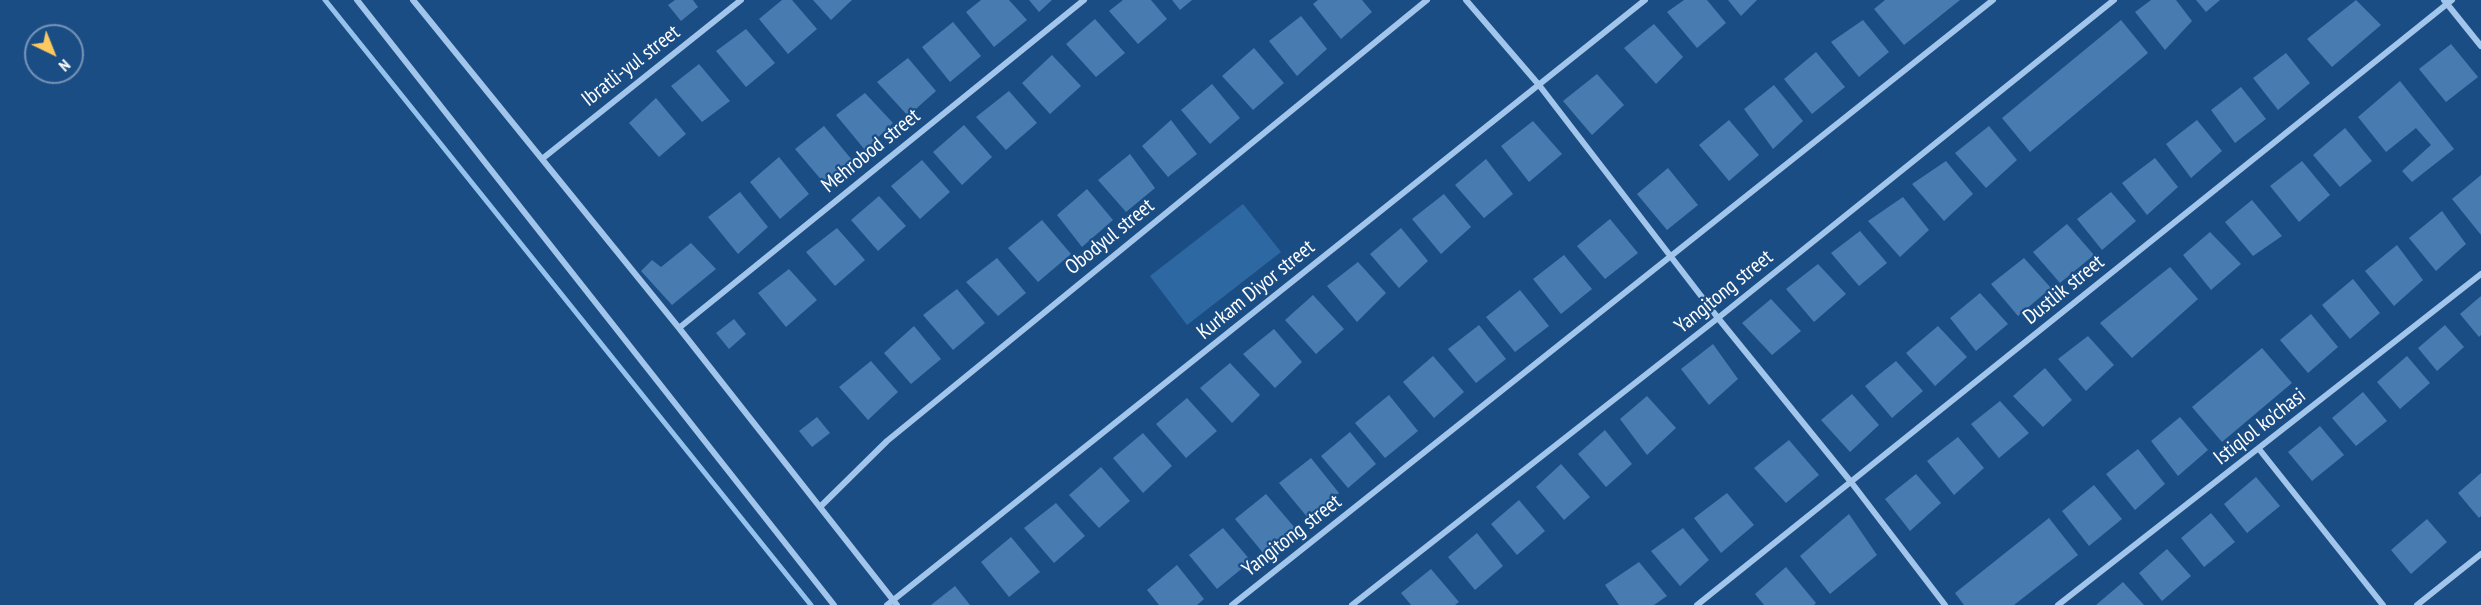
<!DOCTYPE html>
<html>
<head>
<meta charset="utf-8">
<style>
  body { margin:0 }
  #map { position:relative; width:2481px; height:605px; overflow:hidden; background:#1b4d85; font-family:"PT Sans Narrow",sans-serif }
  canvas { display:block }
  .north { position:absolute; left:24px; top:24px; width:60px; height:60px; box-sizing:border-box; background:#1b4d85; border:2px solid #7694b6; border-radius:50%; rotate:137deg; font-size:16px; font-weight:700; line-height:24px; text-align:center; color:#fff }
  .north::after { content:''; display:block; margin:auto; width:21px; height:27px; background:#fcc85f; clip-path:polygon(50% 0,100% 100%,50% 72%,0 100%) }
</style>
</head>
<body>
<div id="map">
<canvas width="2481" height="605"></canvas>
<div class="north">N</div>
</div>
<script>
const g = document.querySelector('canvas').getContext('2d');
g.lineJoin = 'round';
function paint(path, color) {
  g.fillStyle = color;
  g.fill(path, 'evenodd');
}
function toPath(rows) {
  const path = new Path2D();
  for (const r of rows) {
    path.moveTo(r[0], r[1]);
    for (let i = 2; i < r.length; i += 2) path.lineTo(r[i], r[i + 1]);
  }
  return path;
}
function strokePath(path, color, width, dash) {
  g.strokeStyle = color;
  g.lineWidth = width;
  g.lineCap = dash ? 'butt' : 'round';
  g.setLineDash(dash || []);
  g.stroke(path);
}
function drawText(font, color, halo, rows, align = 'center') {
  g.font = font + ' "PT Sans Narrow",sans-serif';
  g.lineWidth = 4.5;
  g.setLineDash([]);
  g.textBaseline = 'middle';
  g.strokeStyle = halo;
  g.fillStyle = color;
  for (const [text, x, y, turn = 0] of rows) {
    g.save();
    g.translate(x, y);
    g.rotate((+turn || 0) * Math.PI / 180);
    g.textAlign = isNaN(turn) ? turn : align;
    if (halo) g.strokeText(text, 0, 0);
    g.fillText(text, 0, 0);
    g.restore();
  }
}
const green = toPath([
  [1243,204,1281,252,1187,325,1150,276]
]);
const stream = toPath([
  [325,0,811,605]
]);
const building = toPath([
  [675,0,693,0,698,7,681,21,668,5],
  [782,0,792,0,817,29,788,54,759,19],
  [813,0,852,0,831,20],
  [981,0,1009,0,1027,20,994,47,966,12],
  [1029,0,1052,0,1039,12],
  [1123,0,1151,0,1167,19,1138,44,1109,11],
  [1172,0,1192,0,1180,10],
  [1318,0,1362,0,1372,12,1341,39,1313,4],
  [1684,0,1707,0,1726,23,1697,48,1667,12],
  [1728,0,1757,0,1741,16],
  [1885,0,1960,0,1904,45,1874,9],
  [2151,0,2176,0,2192,21,2165,50,2135,12],
  [2196,0,2220,0,2206,12],
  [2356,0,2381,25,2332,67,2307,39],
  [1301,16,1327,49,1297,76,1269,41],
  [1095,19,1125,53,1096,77,1066,44],
  [1863,20,1889,52,1859,77,1831,42],
  [2121,20,2148,53,2030,152,2002,118],
  [953,22,981,56,950,82,922,47],
  [1654,24,1683,57,1656,84,1624,48],
  [746,29,775,63,746,87,716,51],
  [2451,44,2478,77,2446,102,2419,69],
  [1254,48,1284,83,1253,110,1222,76],
  [1816,52,1845,87,1812,114,1784,79],
  [2286,53,2310,83,2278,110,2253,78],
  [1052,55,1081,86,1050,114,1022,83],
  [908,58,936,91,908,116,877,82],
  [699,64,730,101,702,122,671,86],
  [1597,74,1624,105,1592,135,1563,101],
  [2400,81,2454,149,2412,182,2402,171,2431,145,2416,128,2386,152,2358,117],
  [1212,84,1240,118,1210,144,1181,110],
  [1774,85,1803,121,1773,149,1744,109],
  [2241,87,2266,119,2235,143,2211,110],
  [1009,91,1037,123,1006,150,976,117],
  [865,93,893,123,865,150,836,115],
  [656,98,686,134,659,157,629,123],
  [1171,120,1197,154,1168,177,1142,146],
  [1729,120,1759,155,1729,181,1699,145],
  [2197,120,2222,151,2191,178,2166,144],
  [1533,121,1562,154,1529,182,1501,146],
  [964,125,992,157,962,185,933,152],
  [824,126,852,160,824,183,795,149],
  [1989,126,2017,160,1986,188,1955,153],
  [2345,128,2372,161,2340,187,2313,155],
  [1130,154,1155,188,1126,212,1098,180],
  [779,157,809,194,780,219,750,182],
  [2155,158,2178,187,2147,215,2122,183],
  [1486,159,1513,194,1484,218,1455,185],
  [922,160,950,192,920,219,891,186],
  [1946,161,1973,194,1944,221,1912,184],
  [2302,161,2330,195,2299,222,2270,186],
  [1668,168,1698,205,1667,230,1637,194],
  [2481,175,2481,235,2452,199],
  [1087,189,1113,220,1082,247,1057,215],
  [740,192,768,227,738,254,708,217],
  [2111,192,2136,221,2102,250,2077,219],
  [1444,194,1471,227,1441,254,1412,219],
  [879,196,906,226,878,251,851,220],
  [1903,197,1929,230,1900,257,1868,221],
  [2252,200,2282,236,2253,256,2225,222],
  [2442,211,2466,244,2436,271,2409,238],
  [1610,219,1638,253,1605,279,1577,246],
  [1042,220,1071,254,1038,282,1008,248],
  [2067,224,2094,255,2060,283,2033,252],
  [837,228,865,260,835,286,806,252],
  [1401,228,1428,261,1399,288,1370,254],
  [1860,231,1887,263,1859,286,1831,253],
  [2210,232,2241,264,2211,290,2183,255],
  [691,243,716,269,672,305,641,271,652,260,661,267],
  [2397,245,2423,280,2394,306,2365,271],
  [1564,255,1592,289,1561,314,1533,279],
  [997,258,1026,293,998,316,966,282],
  [2024,258,2051,288,2018,316,1991,284],
  [1358,262,1386,293,1357,322,1327,286],
  [1818,264,1846,294,1814,322,1786,289],
  [2170,267,2198,299,2132,358,2100,323],
  [789,269,817,300,786,327,758,293],
  [2353,279,2380,313,2350,339,2322,305],
  [957,289,985,323,953,350,923,315],
  [1520,290,1549,326,1515,352,1486,317],
  [1980,293,2008,324,1976,351,1950,318],
  [1313,295,1344,329,1316,354,1285,320],
  [2481,296,2481,335,2479,337,2460,314],
  [1771,299,1801,331,1772,355,1742,323],
  [2311,314,2338,347,2308,373,2280,340],
  [734,319,746,334,729,349,716,333],
  [1479,325,1506,359,1476,383,1448,349],
  [2445,325,2464,347,2437,371,2418,348],
  [914,326,941,359,911,384,884,353],
  [1938,326,1967,357,1935,386,1906,353],
  [1274,329,1302,362,1275,388,1243,354],
  [2088,336,2114,365,2086,391,2058,359],
  [1713,344,1738,379,1709,405,1681,369],
  [2262,348,2292,383,2222,442,2192,407],
  [1433,356,1464,392,1434,418,1403,382],
  [2407,356,2430,383,2400,409,2377,382],
  [871,361,898,392,868,420,839,387],
  [1896,361,1923,391,1892,418,1865,386],
  [1230,363,1260,395,1232,423,1200,388],
  [2045,368,2072,400,2043,427,2013,396],
  [2363,392,2387,421,2356,446,2332,418],
  [1852,394,1879,425,1850,452,1821,420],
  [1389,395,1418,431,1385,458,1355,423],
  [1647,396,1676,428,1647,455,1620,419],
  [1187,398,1217,431,1186,458,1156,424],
  [2000,401,2029,433,1999,458,1971,424],
  [817,417,830,433,812,447,799,431],
  [2180,417,2208,450,2178,476,2151,441],
  [2320,426,2344,455,2312,481,2288,452],
  [1605,430,1632,464,1606,487,1578,454],
  [1350,432,1376,464,1348,488,1321,456],
  [1143,433,1172,466,1143,493,1113,458],
  [1958,437,1984,468,1954,495,1927,461],
  [1789,440,1819,475,1786,503,1754,468],
  [2138,449,2165,484,2135,510,2106,474],
  [1311,458,1339,493,1308,518,1279,483],
  [1561,464,1590,497,1564,520,1536,487],
  [1101,467,1130,501,1099,528,1069,495],
  [2481,473,2481,516,2479,518,2458,493],
  [1916,474,1941,503,1910,531,1885,499],
  [2256,477,2280,506,2247,533,2224,504],
  [2094,485,2122,519,2089,546,2062,511],
  [1727,493,1754,525,1721,553,1694,518],
  [1266,494,1295,528,1264,554,1235,519],
  [1519,500,1545,531,1517,555,1491,524],
  [1056,503,1085,536,1054,563,1024,528],
  [2211,513,2235,542,2204,567,2181,538],
  [1849,514,1877,555,1830,594,1800,556],
  [2049,518,2078,555,2014,605,1964,605,1955,593],
  [2427,519,2447,542,2411,574,2391,550],
  [1223,528,1251,561,1217,589,1189,555],
  [1683,528,1709,560,1680,586,1651,551],
  [1477,533,1503,566,1475,590,1448,557],
  [1011,537,1040,572,1009,597,981,562],
  [2167,549,2191,576,2162,601,2139,573],
  [1639,562,1667,596,1654,605,1619,605,1605,585],
  [1177,565,1204,599,1197,605,1159,605,1147,590],
  [1786,567,1816,603,1814,605,1764,605,1755,594],
  [1431,569,1459,602,1455,605,1411,605,1401,593],
  [2123,582,2144,605,2096,605],
  [955,586,970,605,931,605]
]);
const minor = toPath([
  [357,0,834,605],
  [413,0,679,328,897,605],
  [1466,0,1539,85,1718,318,1851,482,1945,605],
  [2444,0,2481,46],
  [542,159,741,0],
  [679,328,1084,0],
  [2259,449,2383,605],
  [820,507,887,441,1427,0],
  [887,605,1645,0],
  [1232,605,1993,0],
  [1352,605,1718,318,2114,0],
  [1697,605,2452,0],
  [2058,605,2481,274],
  [2417,605,2481,554]
]);
const streetNames = [
  ["Ibratli-yul street",631,66,-38],
  ["Mehrobod street",871,151,-39],
  ["Obodyul street",1110,237,-39],
  ["Kurkam Diyor street",1256,290,-39],
  ["Dustlik street",2064,290,-39],
  ["Yangitong street",1724,292,-39],
  ["Istiqlol ko'chasi",2260,427,-38],
  ["Yangitong street",1292,536,-38]
];
paint(green, '#2e68a2');
strokePath(stream, '#95c1ed', 5);
paint(building, '#487bb0');
strokePath(minor, '#a2c6eb', 6);
drawText('21px', '#fff', '#1b4d85', streetNames);
</script>
</body>
</html>
